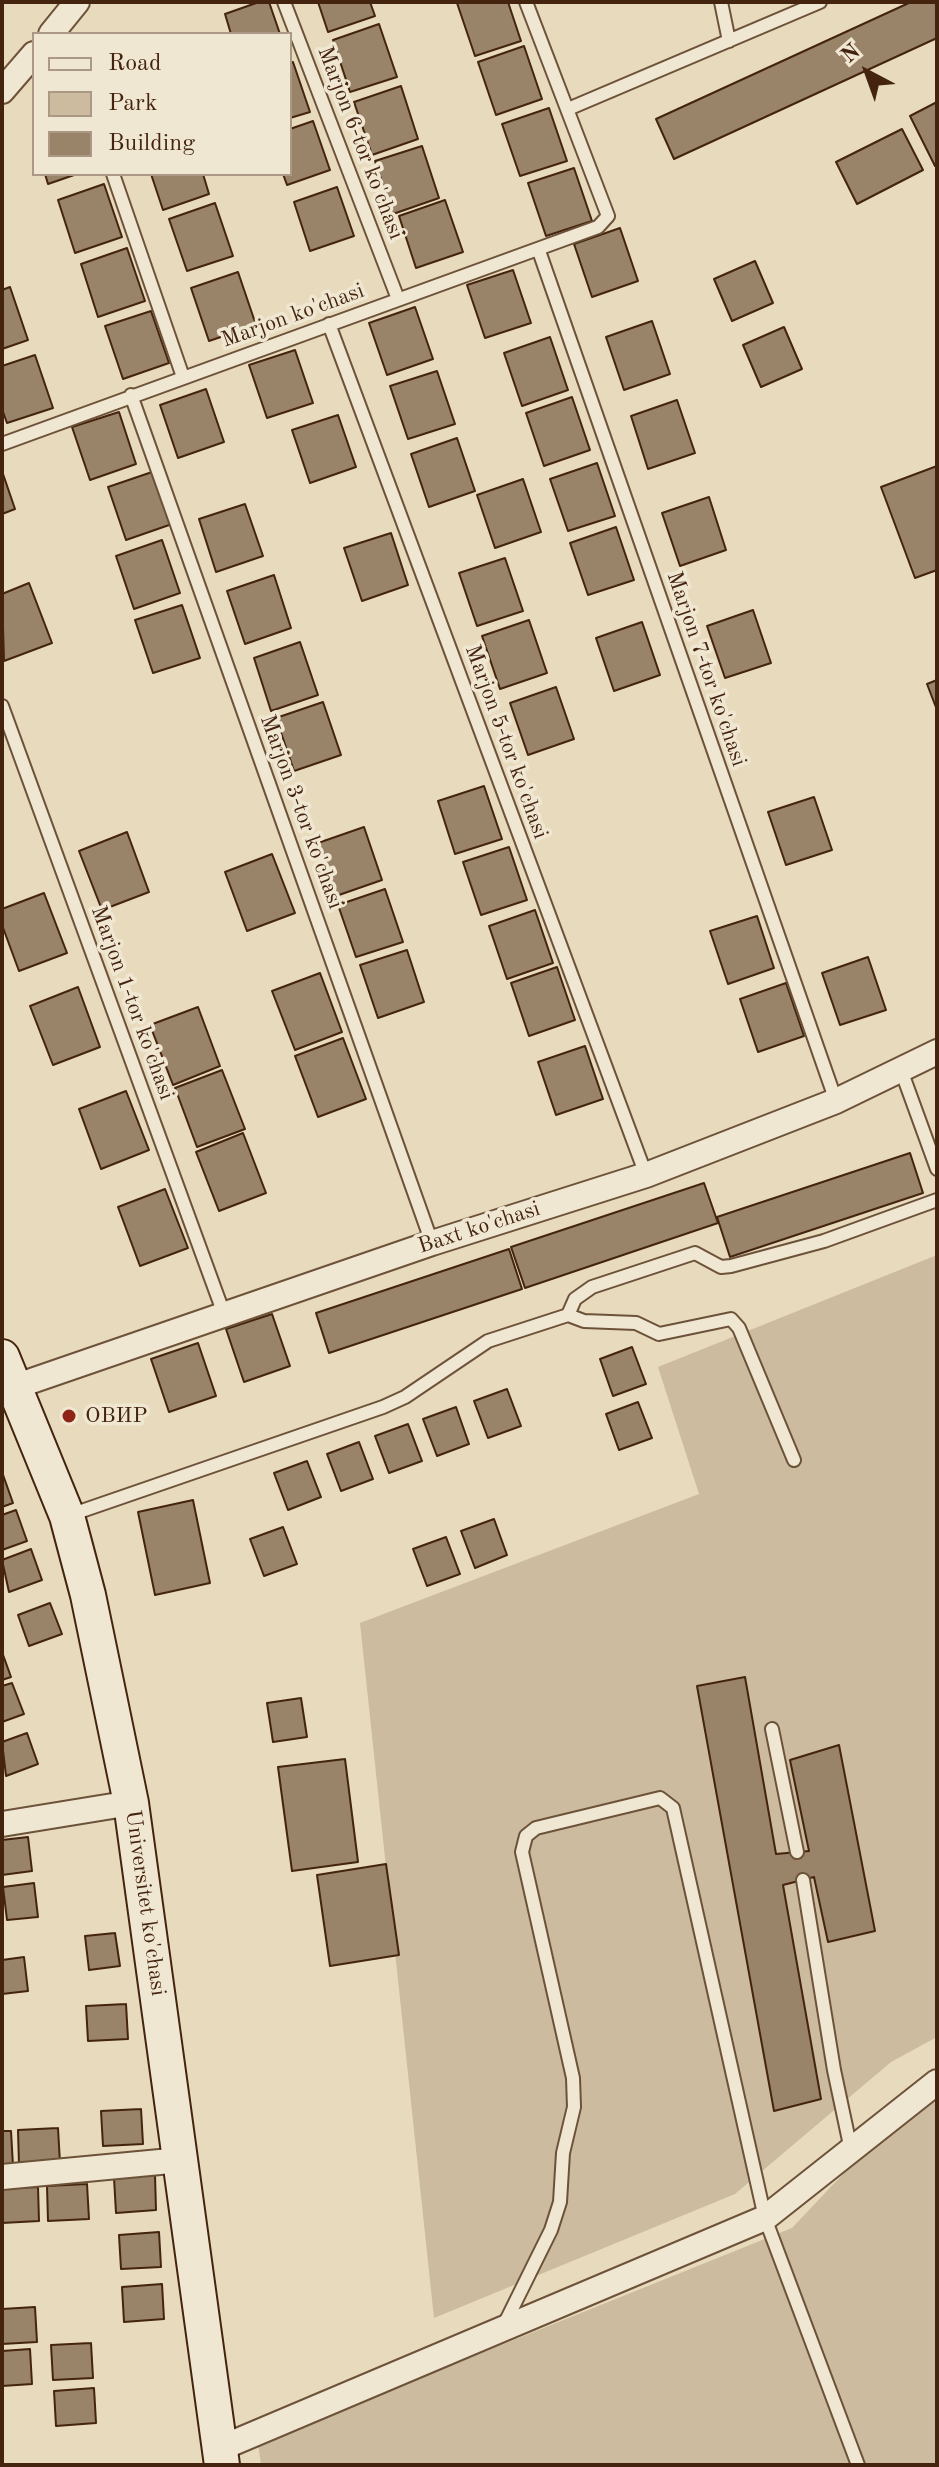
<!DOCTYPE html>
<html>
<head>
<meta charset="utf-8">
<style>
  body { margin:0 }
  #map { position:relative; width:939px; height:2467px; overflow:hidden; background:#e8dabc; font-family:"Old Standard TT",serif }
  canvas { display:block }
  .frame { position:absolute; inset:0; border:4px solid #44240f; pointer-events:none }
  .legend { position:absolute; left:32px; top:32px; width:260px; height:144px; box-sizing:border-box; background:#f0e7d3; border:2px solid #ab9985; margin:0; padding:10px 14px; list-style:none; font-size:24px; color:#44240f }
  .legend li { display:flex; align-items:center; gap:16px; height:40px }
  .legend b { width:40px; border:2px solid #ab9985 }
  .north { position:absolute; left:827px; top:32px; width:80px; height:80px; -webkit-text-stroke:6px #f0e7d3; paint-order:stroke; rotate:319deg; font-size:22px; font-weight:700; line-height:32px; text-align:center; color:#44240f }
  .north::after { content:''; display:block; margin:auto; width:28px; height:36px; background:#44240f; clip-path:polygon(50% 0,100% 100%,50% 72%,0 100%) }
</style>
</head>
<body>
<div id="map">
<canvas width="939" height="2467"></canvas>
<div class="frame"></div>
<ul class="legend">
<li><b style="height:10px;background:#f0e7d3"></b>Road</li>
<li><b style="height:22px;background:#ccbb9f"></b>Park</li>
<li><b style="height:22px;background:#998369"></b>Building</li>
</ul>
<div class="north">N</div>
</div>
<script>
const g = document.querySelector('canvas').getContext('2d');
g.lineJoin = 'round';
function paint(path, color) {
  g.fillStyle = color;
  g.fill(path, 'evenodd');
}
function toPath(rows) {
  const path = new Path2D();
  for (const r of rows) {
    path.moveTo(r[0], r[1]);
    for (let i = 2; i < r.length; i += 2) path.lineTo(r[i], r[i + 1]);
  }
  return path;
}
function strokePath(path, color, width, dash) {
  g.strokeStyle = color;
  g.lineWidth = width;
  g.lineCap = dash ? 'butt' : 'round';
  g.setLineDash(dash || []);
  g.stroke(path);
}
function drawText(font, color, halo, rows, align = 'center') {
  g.font = font + ' "Old Standard TT",serif';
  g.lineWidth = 7;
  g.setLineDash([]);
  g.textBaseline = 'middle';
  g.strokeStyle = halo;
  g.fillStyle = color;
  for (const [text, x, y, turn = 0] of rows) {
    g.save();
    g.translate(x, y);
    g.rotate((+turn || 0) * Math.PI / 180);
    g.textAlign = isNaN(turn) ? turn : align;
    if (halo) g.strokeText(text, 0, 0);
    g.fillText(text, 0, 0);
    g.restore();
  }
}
const green = toPath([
  [937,1255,937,2037,891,2062,735,2194,434,2318,360,1623,699,1494,658,1367],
  [937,2097,937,2465,261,2465,258,2443,792,2228,896,2118]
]);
const building = toPath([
  [259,2,269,2,280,34,231,34,225,14,259,2],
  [318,2,370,2,375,16,328,32,318,2],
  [508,2,521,41,475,56,457,3,508,2],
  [911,2,937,2,937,38,674,159,656,119,911,2],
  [379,24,397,77,350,92,333,40,379,24],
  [524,46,542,99,496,115,478,62,524,46],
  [293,62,310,112,290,118,290,63,293,62],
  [401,86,418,139,372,155,354,102,401,86],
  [937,102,937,165,935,166,910,116,937,102],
  [549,108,567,161,520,176,502,124,549,108],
  [313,121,330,170,287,185,283,174,290,174,290,129,313,121],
  [902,129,923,170,857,204,836,162,902,129],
  [422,146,439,198,393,214,375,161,422,146],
  [574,168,592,221,546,236,528,183,574,168],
  [45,174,77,174,48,184,45,174],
  [151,174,203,174,209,194,163,210,151,174],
  [104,184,122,237,75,253,58,200,104,184],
  [337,187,354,236,310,251,294,202,337,187],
  [445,200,463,252,416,268,399,216,445,200],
  [215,203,233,256,187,271,169,219,215,203],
  [620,228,638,281,592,297,574,244,620,228],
  [127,248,145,301,98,317,81,264,127,248],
  [755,261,773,303,732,321,714,279,755,261],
  [513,270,531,323,485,338,467,285,513,270],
  [238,272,256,325,209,341,191,288,238,272],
  [10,287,28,340,2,349,2,290,10,287],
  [415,307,433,359,387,375,369,323,415,307],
  [151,311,169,363,123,379,105,326,151,311],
  [652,321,670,374,624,390,606,337,652,321],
  [784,327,802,369,761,387,743,345,784,327],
  [550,337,568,390,522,406,504,353,550,337],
  [295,350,313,403,267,418,249,365,295,350],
  [35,355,53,408,7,423,2,409,2,366,35,355],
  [437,371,455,424,408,439,390,386,437,371],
  [206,389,224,442,178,458,160,405,206,389],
  [572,397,590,450,544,466,526,413,572,397],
  [677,400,695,453,648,469,631,416,677,400],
  [119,412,136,464,90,480,72,427,119,412],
  [338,415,356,467,310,483,292,430,338,415],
  [457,438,475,491,429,507,411,454,457,438],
  [597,463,615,516,568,531,550,479,597,463],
  [937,466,937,570,915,578,881,487,937,466],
  [2,471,15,509,2,514,2,471],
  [155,471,172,524,126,540,108,487,155,471],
  [523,479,541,532,495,548,477,495,523,479],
  [709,497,726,550,680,566,662,513,709,497],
  [245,504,263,556,216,572,199,519,245,504],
  [616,527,634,580,588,595,570,543,616,527],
  [391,533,408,585,362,601,344,548,391,533],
  [162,540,180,593,134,609,116,556,162,540],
  [505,558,523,611,477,626,459,573,505,558],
  [274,575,291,628,245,644,227,591,274,575],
  [29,583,52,643,4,661,2,594,29,583],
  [182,605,200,658,153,673,135,620,182,605],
  [753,610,771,663,725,678,707,626,753,610],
  [529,620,547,673,500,689,482,636,529,620],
  [642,622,660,675,614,691,596,638,642,622],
  [300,642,318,695,271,711,254,658,300,642],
  [937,680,937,710,927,684,937,680],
  [556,687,574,739,528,755,510,703,556,687],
  [323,702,341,755,294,771,276,718,323,702],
  [484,786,502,839,455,854,438,801,484,786],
  [814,797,832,850,786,865,768,812,814,797],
  [364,827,382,880,336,896,318,843,364,827],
  [127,832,149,892,102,910,79,851,127,832],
  [509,847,527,900,481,915,463,862,509,847],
  [272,854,295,913,247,931,225,872,272,854],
  [385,889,403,942,356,957,338,905,385,889],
  [44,893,67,953,19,971,2,925,2,909,44,893],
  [535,910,553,963,507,979,489,926,535,910],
  [757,916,774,968,728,984,710,931,757,916],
  [407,950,424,1002,378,1018,360,965,407,950],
  [868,957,886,1010,840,1025,822,973,868,957],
  [557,967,575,1020,529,1036,511,983,557,967],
  [320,973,342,1032,295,1050,272,991,320,973],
  [786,983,804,1036,758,1052,740,999,786,983],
  [78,987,100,1047,53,1065,30,1006,78,987],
  [198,1007,220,1066,173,1085,150,1025,198,1007],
  [343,1038,366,1099,318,1117,295,1056,343,1038],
  [585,1046,603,1099,556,1115,538,1062,585,1046],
  [222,1070,245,1129,197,1147,175,1088,222,1070],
  [126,1091,149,1150,101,1169,79,1109,126,1091],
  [243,1133,266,1193,219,1211,196,1152,243,1133],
  [910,1153,923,1193,730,1257,717,1217,910,1153],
  [704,1183,718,1223,525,1288,511,1247,704,1183],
  [165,1189,188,1248,140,1266,118,1207,165,1189],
  [509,1249,522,1289,329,1353,316,1313,509,1249],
  [272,1314,290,1366,244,1382,226,1329,272,1314],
  [198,1343,216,1396,169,1412,151,1359,198,1343],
  [632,1347,646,1384,613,1396,600,1359,632,1347],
  [507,1389,521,1426,488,1438,474,1401,507,1389],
  [638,1402,652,1438,619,1450,606,1414,638,1402],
  [456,1407,469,1444,437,1456,423,1419,456,1407],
  [408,1424,422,1461,389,1473,375,1436,408,1424],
  [359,1442,373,1479,341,1491,327,1454,359,1442],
  [307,1461,321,1497,288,1510,274,1473,307,1461],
  [2,1472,13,1503,2,1507,2,1472],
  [193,1500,210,1583,155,1595,138,1512,193,1500],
  [16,1510,27,1541,2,1550,2,1515,16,1510],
  [494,1519,507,1555,475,1568,461,1531,494,1519],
  [283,1527,297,1564,264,1576,250,1539,283,1527],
  [446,1537,460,1574,427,1586,413,1549,446,1537],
  [31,1549,42,1580,9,1592,2,1560,31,1549],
  [50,1603,62,1634,29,1646,18,1615,50,1603],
  [2,1652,11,1677,2,1680,2,1652],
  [745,1677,776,1854,809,1851,790,1760,839,1745,875,1931,828,1942,814,1877,783,1885,821,2099,774,2111,697,1686,745,1677],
  [12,1683,24,1714,2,1722,2,1686,12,1683],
  [301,1698,307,1737,273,1742,267,1703,301,1698],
  [27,1733,38,1764,6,1776,2,1742,27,1733],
  [345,1759,358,1862,292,1871,278,1767,345,1759],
  [28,1837,32,1871,2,1875,2,1840,28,1837],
  [386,1864,399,1955,330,1966,317,1875,386,1864],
  [34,1883,38,1917,7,1920,3,1887,34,1883],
  [115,1933,120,1966,89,1970,85,1936,115,1933],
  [24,1957,28,1991,2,1994,2,1960,24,1957],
  [126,2004,128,2039,88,2041,86,2006,126,2004],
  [141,2109,143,2144,103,2146,101,2111,141,2109],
  [58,2128,60,2163,19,2165,18,2130,58,2128],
  [2,2131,11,2131,13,2166,2,2166,2,2131],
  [155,2175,156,2210,116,2213,114,2178,155,2175],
  [87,2184,89,2219,48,2221,47,2186,87,2184],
  [38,2187,39,2221,2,2223,2,2188,38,2187],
  [159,2232,161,2267,121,2269,119,2235,159,2232],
  [162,2284,164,2319,124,2322,122,2287,162,2284],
  [35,2307,37,2342,2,2344,2,2309,35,2307],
  [91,2343,93,2378,53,2380,51,2345,91,2343],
  [30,2349,32,2384,2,2386,2,2351,30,2349],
  [94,2388,96,2423,56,2426,54,2391,94,2388]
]);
const service = toPath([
  [284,2,398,299],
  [721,2,729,41],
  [568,109,820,2],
  [113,174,183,377],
  [539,251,836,1101],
  [329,324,646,1175],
  [131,395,432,1243],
  [2,444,598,227,608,216,526,2],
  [2,706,224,1314],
  [901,1070,937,1169],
  [568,1315,584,1321,636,1323,659,1334,731,1319,739,1328,794,1460],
  [70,1515,383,1407,405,1397,488,1341,568,1315,575,1299,592,1287,695,1253,721,1267,731,1266,824,1241,937,1200],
  [772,1729,797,1852],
  [803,1880,834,2070,851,2150],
  [503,2327,551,2230,560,2202,563,2153,574,2107,573,2078,522,1852,526,1836,536,1828,660,1798,673,1808,765,2218,858,2465]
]);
const minor = toPath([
  [51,34,77,2],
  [2,91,34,54],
  [14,1387,432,1243,646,1175,836,1101,937,1052],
  [2,1824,131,1803],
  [2,2177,181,2160],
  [221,2448,765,2218,937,2082]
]);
const secondary = toPath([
  [2,1357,67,1516,88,1595,131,1803,222,2465]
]);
const markers = [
  [69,1416,8,"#8f2418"]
];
const streetNames = [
  ["Marjon 6-tor ko'chasi",360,143,69],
  ["Marjon ko'chasi",293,316,-20],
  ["Marjon 7-tor ko'chasi",706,669,71],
  ["Marjon 5-tor ko'chasi",506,742,70],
  ["Marjon 3-tor ko'chasi",301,812,70],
  ["Marjon 1-tor ko'chasi",132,1003,70],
  ["Baxt ko'chasi",479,1228,-18],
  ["Universitet ko'chasi",145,1903,82]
];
const poiNames = [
  ["ОВИР",85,1416]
];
paint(green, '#ccbb9f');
paint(building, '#998369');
strokePath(building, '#44240f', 2);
strokePath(service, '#6d523a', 16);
strokePath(minor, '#6d523a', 28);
strokePath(secondary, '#44240f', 38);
strokePath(service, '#f0e7d3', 12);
strokePath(minor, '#f0e7d3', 24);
strokePath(secondary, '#f0e7d3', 34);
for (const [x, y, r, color] of markers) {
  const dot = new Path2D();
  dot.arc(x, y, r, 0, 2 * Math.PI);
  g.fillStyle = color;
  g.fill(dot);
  strokePath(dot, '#f0e7d3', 3);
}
drawText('22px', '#44240f', '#f0e7d3', streetNames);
drawText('22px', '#44240f', '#f0e7d3', poiNames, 'left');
</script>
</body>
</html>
